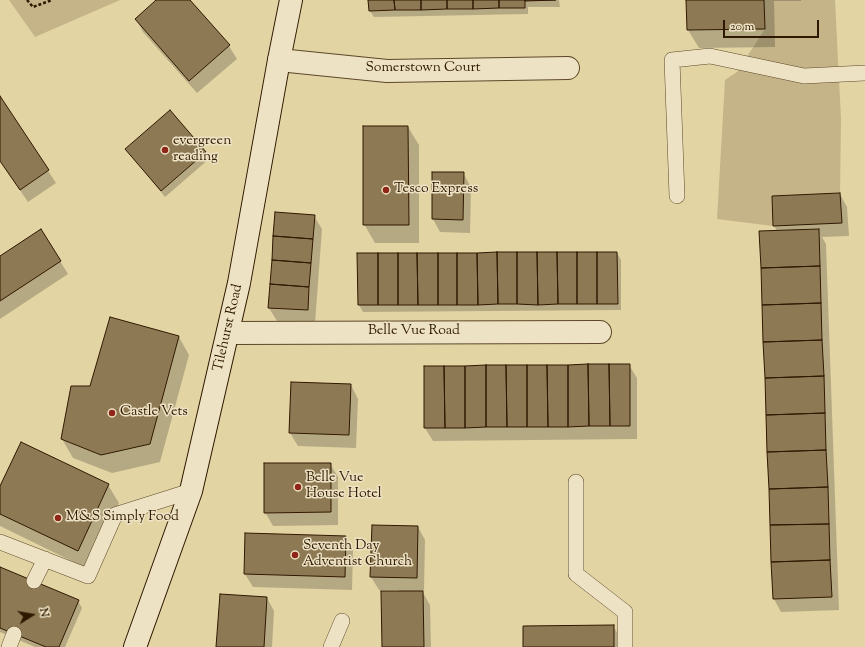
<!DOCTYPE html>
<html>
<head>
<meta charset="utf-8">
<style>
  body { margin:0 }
  #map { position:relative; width:865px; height:647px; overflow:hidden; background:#e3d4a4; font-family:"Sorts Mill Goudy",serif }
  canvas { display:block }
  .north { position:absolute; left:12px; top:595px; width:40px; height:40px; -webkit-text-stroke:3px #ede3c4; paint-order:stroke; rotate:79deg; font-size:11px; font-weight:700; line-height:16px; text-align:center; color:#301800 }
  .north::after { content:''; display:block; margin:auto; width:14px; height:18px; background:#301800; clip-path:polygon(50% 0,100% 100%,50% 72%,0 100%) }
  .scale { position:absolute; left:723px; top:20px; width:96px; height:18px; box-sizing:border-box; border:2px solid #301800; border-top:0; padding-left:5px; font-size:12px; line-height:14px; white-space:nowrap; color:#301800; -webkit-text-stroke:3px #ede3c4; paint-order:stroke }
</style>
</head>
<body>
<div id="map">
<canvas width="865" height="647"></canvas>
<div class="north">N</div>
<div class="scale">20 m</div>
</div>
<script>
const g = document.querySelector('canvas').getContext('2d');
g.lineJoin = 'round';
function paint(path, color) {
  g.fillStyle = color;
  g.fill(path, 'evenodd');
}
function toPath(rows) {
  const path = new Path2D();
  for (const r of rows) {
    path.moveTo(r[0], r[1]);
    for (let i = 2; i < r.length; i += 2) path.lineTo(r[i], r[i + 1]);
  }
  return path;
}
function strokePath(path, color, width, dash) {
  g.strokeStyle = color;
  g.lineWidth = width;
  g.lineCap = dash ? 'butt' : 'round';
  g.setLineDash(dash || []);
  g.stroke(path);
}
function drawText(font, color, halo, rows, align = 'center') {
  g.font = font + ' "Sorts Mill Goudy",serif';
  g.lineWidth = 3;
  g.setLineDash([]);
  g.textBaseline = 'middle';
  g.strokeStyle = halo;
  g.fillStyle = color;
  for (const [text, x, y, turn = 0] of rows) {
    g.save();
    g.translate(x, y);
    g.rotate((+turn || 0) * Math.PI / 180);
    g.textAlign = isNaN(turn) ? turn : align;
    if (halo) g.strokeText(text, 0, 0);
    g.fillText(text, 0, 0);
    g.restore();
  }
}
const green = toPath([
  [9,0,120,0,35,37],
  [764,0,835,0,841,119,840,193,772,196,773,226,717,219,725,80,737,72,765,29]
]);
const shadow = toPath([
  [157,0,189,0,229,46,237,59,197,93,143,32,136,19],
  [369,0,559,0,560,7,528,7,528,14,374,17,370,11],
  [687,0,801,0,801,1,774,1,775,47,699,48,688,30],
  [0,98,56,183,28,202,0,161],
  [170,111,209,159,165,197,126,149],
  [408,127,419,145,419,243,375,243,364,224],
  [463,173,471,187,470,233,440,232,433,219],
  [840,194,847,207,849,236,822,237,826,244,839,610,781,612,774,599,778,232,774,226,773,197],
  [314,216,322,229,315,323,277,321,269,308],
  [617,253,621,260,621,310,363,312,359,305,358,254],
  [0,257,60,261,68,274,0,319],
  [179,337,189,355,160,462,112,473,73,458,62,439,91,387],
  [629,365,637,378,637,439,433,441,425,428],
  [351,385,358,399,356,448,298,446,290,433],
  [330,464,338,477,338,525,273,526,265,512],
  [108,485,119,503,88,569,0,526,0,488],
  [418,527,425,540,424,591,422,591,430,605,431,647,383,647,399,590,379,590,371,577],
  [246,534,346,537,353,550,352,590,253,587,245,574],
  [0,569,78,601,82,608,65,647,35,647,0,632],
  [267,598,274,611,272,647,217,647],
  [613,626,626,647,524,647]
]);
const building = toPath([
  [156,0,190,0,230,45,189,81,135,19,156,0],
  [368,0,394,0,395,10,369,11,368,0],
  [394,0,421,0,421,10,395,10,394,0],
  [421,0,447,0,447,9,421,10,421,0],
  [447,0,473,0,473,9,447,9,447,0],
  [473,0,499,0,499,8,473,9,473,0],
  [499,0,525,0,525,8,499,8,499,0],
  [525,0,556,0,525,1,525,0],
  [686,0,764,0,765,29,687,30,686,0],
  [0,96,49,170,20,190,0,161,0,96],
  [170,110,206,152,161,191,125,149,170,110],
  [363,126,408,126,409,225,363,225,363,126],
  [432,172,464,172,463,220,432,219,432,172],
  [840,193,842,223,773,226,772,196,840,193],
  [275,212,315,215,313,239,273,236,275,212],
  [41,229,61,261,0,301,0,256,41,229],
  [819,229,820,266,761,268,759,231,819,229],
  [273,236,313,239,311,263,272,260,273,236],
  [497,252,517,252,517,304,498,304,497,252],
  [497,252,498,304,478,305,477,253,497,252],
  [517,252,537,252,538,305,517,304,517,252],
  [537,252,557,252,558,304,538,305,537,252],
  [557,252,577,252,577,304,558,304,557,252],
  [577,252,597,252,597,304,577,304,577,252],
  [597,252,617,252,618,304,597,304,597,252],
  [357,253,378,253,378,305,358,305,357,253],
  [378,253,398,253,398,305,378,305,378,253],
  [398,253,417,253,418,305,398,305,398,253],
  [417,253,438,253,438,305,418,305,417,253],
  [438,253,457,253,457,305,438,305,438,253],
  [457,253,477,253,478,305,457,305,457,253],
  [272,260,311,263,309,287,270,284,272,260],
  [820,266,821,303,762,305,761,268,820,266],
  [270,284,309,287,308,310,268,308,270,284],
  [821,303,822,340,763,342,762,305,821,303],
  [110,317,179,336,150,444,101,455,61,439,71,386,90,386,110,317],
  [822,340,824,376,765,378,763,342,822,340],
  [588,364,609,364,610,426,589,426,588,364],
  [588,364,589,426,568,427,568,365,588,364],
  [609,364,630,364,630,426,610,426,609,364],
  [486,365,506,365,507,427,486,427,486,365],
  [486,365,486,427,465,428,465,366,486,365],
  [506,365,527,365,527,427,507,427,506,365],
  [527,365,547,365,548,427,527,427,527,365],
  [547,365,568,365,568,427,548,427,547,365],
  [424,366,444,366,445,428,424,428,424,366],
  [444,366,465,366,465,428,445,428,444,366],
  [824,376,825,413,766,415,765,378,824,376],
  [291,382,351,384,349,435,289,433,291,382],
  [825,413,826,450,767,452,766,415,825,413],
  [21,442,109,484,78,551,0,514,0,486,21,442],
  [826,450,828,487,769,489,767,452,826,450],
  [264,463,331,463,331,512,264,513,264,463],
  [828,487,829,524,770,525,769,489,828,487],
  [829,524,830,560,771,562,770,525,829,524],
  [372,525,418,526,417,578,370,577,372,525],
  [245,533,346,536,345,577,244,574,245,533],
  [830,560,832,597,773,599,771,562,830,560],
  [0,567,79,600,59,647,46,647,0,628,0,567],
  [381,591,423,591,424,647,382,647,381,591],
  [220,594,267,597,264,647,216,647,220,594],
  [614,625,614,647,523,647,523,626,614,625]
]);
const path = toPath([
  [27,0,33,7,52,0]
]);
const lane = toPath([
  [677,196,672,60,710,56,804,76,865,73],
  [576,482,576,574,625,612,625,647],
  [0,542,88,576,115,515,191,491],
  [34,581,45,559],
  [9,647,14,634],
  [331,647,342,621]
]);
const street = toPath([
  [279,60,387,71,568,68],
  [228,333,600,332]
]);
const secondary = toPath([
  [135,647,191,491,239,283,279,60,291,0]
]);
const markers = [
  [165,150,4,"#8f2418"],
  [386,190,4,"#8f2418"],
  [112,413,4,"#8f2418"],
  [298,487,4,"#8f2418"],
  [58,518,4,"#8f2418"],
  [295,555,4,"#8f2418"]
];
const streetNames = [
  ["Somerstown Court",423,69],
  ["Tilehurst Road",229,328,-77],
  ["Belle Vue Road",414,332]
];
const poiNames = [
  ["evergreen",173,142],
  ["reading",173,158],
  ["Tesco Express",394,190],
  ["Castle Vets",120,413],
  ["Belle Vue",306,479],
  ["House Hotel",306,495],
  ["M&S Simply Food",66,518],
  ["Seventh Day",303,547],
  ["Adventist Church",303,563]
];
paint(green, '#c5b488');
paint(shadow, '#0003');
paint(building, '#8d7a55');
strokePath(building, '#301800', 1);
strokePath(lane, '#5d4729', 16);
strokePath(street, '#5d4729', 24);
strokePath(secondary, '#301800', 24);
strokePath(path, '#301800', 2.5, [3, 2]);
strokePath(lane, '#ede3c4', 15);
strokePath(street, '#ede3c4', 22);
strokePath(secondary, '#ede3c4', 22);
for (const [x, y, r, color] of markers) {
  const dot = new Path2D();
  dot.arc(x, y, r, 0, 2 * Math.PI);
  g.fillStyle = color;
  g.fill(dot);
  strokePath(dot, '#ede3c4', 1.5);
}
drawText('14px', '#301800', '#ede3c4', streetNames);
drawText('14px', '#301800', '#ede3c4', poiNames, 'left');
</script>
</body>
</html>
